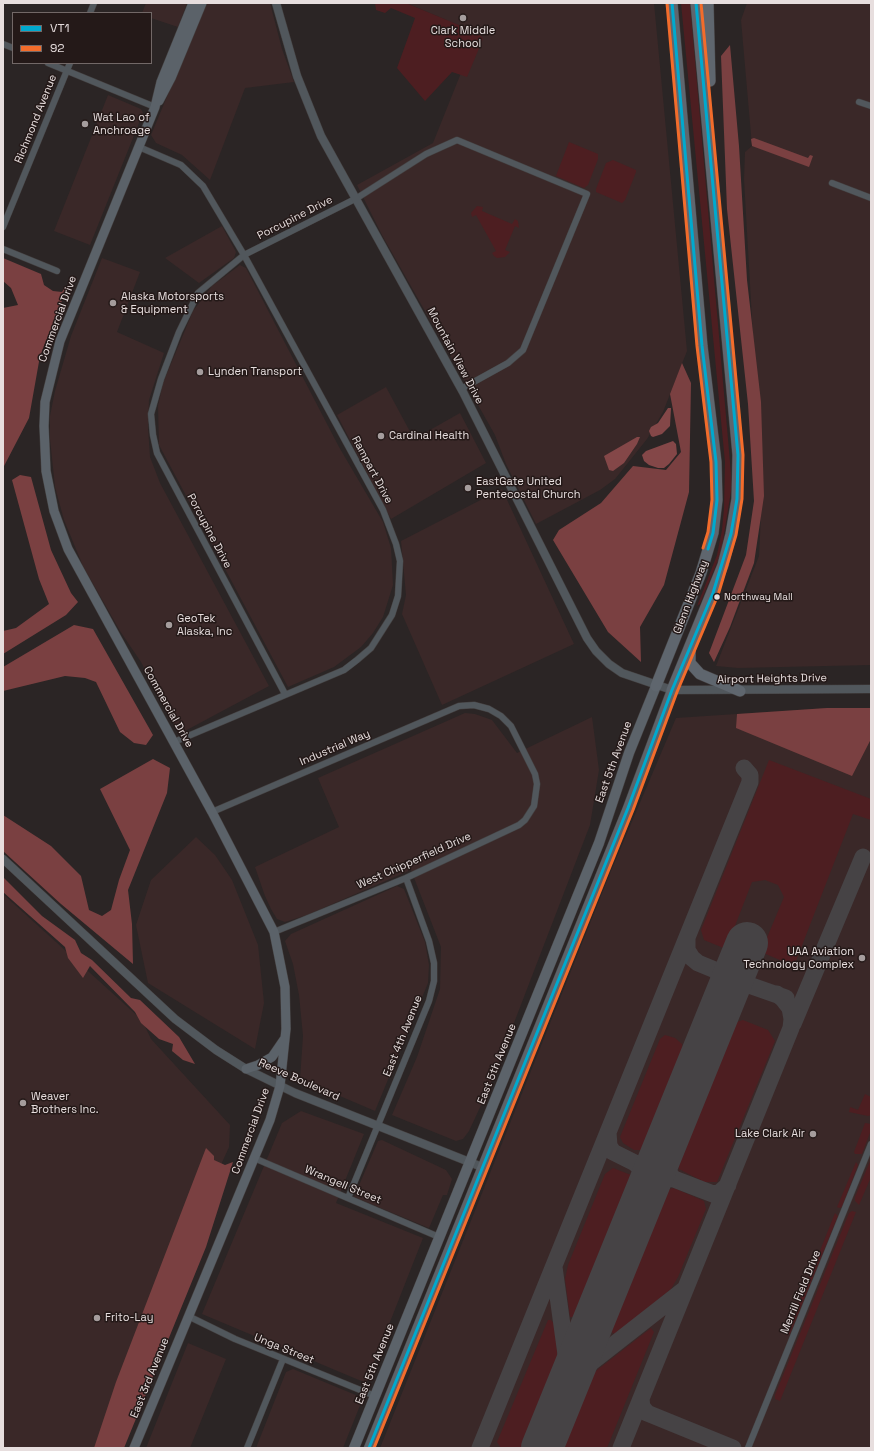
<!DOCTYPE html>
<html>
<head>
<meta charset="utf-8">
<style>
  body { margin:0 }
  #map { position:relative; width:874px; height:1451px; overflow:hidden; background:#2b2525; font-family:"Space Grotesk",sans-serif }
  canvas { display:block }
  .frame { position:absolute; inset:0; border:4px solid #e7dede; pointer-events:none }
  .legend { position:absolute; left:12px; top:12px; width:140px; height:52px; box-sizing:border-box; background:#241918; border:1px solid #726867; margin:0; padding:5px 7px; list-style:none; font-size:12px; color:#e7dede }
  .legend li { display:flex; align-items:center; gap:8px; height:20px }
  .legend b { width:20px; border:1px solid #726867 }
</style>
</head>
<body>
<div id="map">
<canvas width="874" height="1451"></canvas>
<div class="frame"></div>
<ul class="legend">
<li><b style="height:5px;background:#00a9ce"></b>VT1</li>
<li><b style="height:5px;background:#f36c2b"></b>92</li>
</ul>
</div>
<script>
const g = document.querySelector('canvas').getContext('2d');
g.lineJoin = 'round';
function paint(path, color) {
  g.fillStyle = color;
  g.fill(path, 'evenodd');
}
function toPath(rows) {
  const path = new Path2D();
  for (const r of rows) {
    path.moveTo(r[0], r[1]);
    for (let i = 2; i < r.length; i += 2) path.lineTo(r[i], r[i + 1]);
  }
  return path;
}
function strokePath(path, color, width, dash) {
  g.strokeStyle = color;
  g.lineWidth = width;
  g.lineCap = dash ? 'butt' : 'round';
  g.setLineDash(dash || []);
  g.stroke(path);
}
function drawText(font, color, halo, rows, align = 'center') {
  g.font = font + ' "Space Grotesk",sans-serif';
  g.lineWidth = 3;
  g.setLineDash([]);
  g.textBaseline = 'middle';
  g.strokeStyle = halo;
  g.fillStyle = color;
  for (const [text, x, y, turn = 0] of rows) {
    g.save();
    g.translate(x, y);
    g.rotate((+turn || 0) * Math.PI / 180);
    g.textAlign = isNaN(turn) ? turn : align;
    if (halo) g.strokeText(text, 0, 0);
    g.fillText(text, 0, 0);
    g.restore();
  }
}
const built = toPath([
  [146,3,187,3,178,27,151,18,151,13,142,13],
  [206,3,270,3,282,49,294,82,245,88,210,180,182,155,156,143,151,135],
  [406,3,654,3,687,351,663,412,647,439,615,479,600,490,536,524,506,464,495,435,382,235,357,185,433,143,477,33],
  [747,3,871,3,871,665,738,668,716,666,759,556,762,495,744,179,745,152,752,146,741,20],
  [108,95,141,109,143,113,90,245,54,231],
  [222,226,236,252,234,258,199,283,165,258],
  [102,258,140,272,117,332,164,353,149,400,148,427,150,457,160,483,269,686,183,732,177,730,141,662,120,631,83,566,64,520,55,487,50,439,50,416,55,391,71,336],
  [240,265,246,268,339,447,383,522,391,548,393,585,383,617,373,633,361,647,334,667,288,687,159,445,158,406,163,383,193,311,212,286],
  [386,387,414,439,460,413,486,463,391,519,337,415],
  [502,489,574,644,442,705,402,614,406,595,401,541],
  [827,708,871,708,871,1448,380,1448,611,871,676,718],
  [465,713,475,714,492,720,517,753,592,717,599,770,590,825,489,1088,469,1131,463,1139,456,1141,392,1115,417,1057,440,989,441,947,411,870,307,915,285,922,277,919,271,909,265,896,255,867,339,827,318,778],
  [196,837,215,855,232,880,258,945,264,1003,255,1049,148,983,136,925,151,880],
  [397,886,404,889,425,942,429,965,428,983,375,1111,300,1079,303,1036,299,995,293,964,285,941,291,934],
  [3,894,142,1020,151,1039,230,1125,229,1147,194,1225,102,1448,3,1448],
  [301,1111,364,1134,336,1203,423,1238,366,1383,202,1314,282,1123],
  [382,1140,446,1170,452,1179,447,1195,443,1195,429,1228,354,1197,378,1141],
  [188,1343,226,1359,190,1448,146,1448],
  [293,1369,363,1398,343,1448,256,1448,286,1372]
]);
const green = toPath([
  [375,3,406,3,478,33,483,39,467,77,452,72,425,101,397,68,415,18,391,8,385,13,376,10],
  [681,3,690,3,732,485,721,553,700,604,697,606,717,555,722,530,724,508,725,462],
  [569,142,598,154,598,159,588,185,584,188,556,176],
  [613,160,636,170,636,172,625,200,622,203,596,192,596,189,606,163],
  [477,206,483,207,482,211,512,224,515,219,518,221,519,228,515,226,505,250,510,252,505,257,497,258,494,256,492,253,496,251,476,215,472,217,471,213],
  [769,760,871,799,871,820,853,814,794,966,761,952,784,897,778,885,765,880,752,882,726,949,704,940,701,930],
  [743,1020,768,1030,775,1041,717,1182,704,1182,679,1169,676,1160,733,1023],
  [665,1035,675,1038,682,1044,683,1052,647,1144,643,1150,634,1150,623,1143,620,1137,660,1039],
  [865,1094,871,1097,871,1115,868,1116,849,1112,850,1107,858,1110],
  [865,1123,871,1124,871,1130,862,1154,855,1154,854,1152],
  [871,1159,871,1177,859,1205,855,1201,855,1197],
  [856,1162,858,1165,842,1207,839,1208,837,1207],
  [613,1168,631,1175,632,1181,574,1317,570,1317,565,1279,568,1265,605,1174],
  [674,1188,704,1201,706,1209,678,1277,671,1289,616,1335,610,1331,666,1190],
  [852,1211,856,1212,780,1401,775,1399,775,1395,849,1213],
  [835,1213,838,1216,790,1334,786,1336],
  [548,1320,551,1320,555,1325,558,1364,523,1448,501,1448,497,1442],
  [651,1328,654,1332,607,1448,562,1448,592,1374]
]);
const forest = toPath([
  [730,45,739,146,747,280,761,402,764,496,754,563,730,627,714,662,709,653,746,555,754,501,748,404,727,209,721,56],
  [754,138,808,158,810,155,813,156,809,167,752,146,751,139],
  [3,258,41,274,44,285,53,291,62,292,66,286,67,288,40,356,29,418,3,468,3,308,18,305,11,288,3,281],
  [682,363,691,383,689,492,664,585,640,627,641,662,608,632,553,540,559,530,601,503,633,466,666,470,681,452,670,394],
  [20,475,31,477,51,550,71,593,78,602,66,615,3,654,3,631,16,628,49,604,39,579,12,480],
  [74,625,93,629,153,735,146,745,134,743,120,732,96,682,85,678,65,676,3,691,3,667],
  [827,708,871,708,871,739,852,776,736,728,737,714],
  [153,759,170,768,167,793,128,890,132,924,133,964,61,904,3,851,3,815,51,846,81,876,89,910,102,916,111,910,119,880,130,850,100,789],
  [3,877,42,916,75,940,81,953,92,960,131,998,140,1000,179,1037,195,1064,183,1060,172,1051,173,1044,159,1039,141,1023,135,1012,90,966,83,978,68,958,65,947,3,892],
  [206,1148,214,1156,214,1160,225,1165,233,1162,206,1247,124,1448,94,1448,116,1382]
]);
const water = toPath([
  [668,408,671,408,670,426,662,434,653,437,651,436,649,431,651,427,658,423],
  [637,437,640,437,637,444,624,463,613,471,609,470,604,456],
  [673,441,676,444,677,454,669,464,664,468,658,468,649,465,644,461,642,455,646,451]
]);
const taxiway = toPath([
  [687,938,687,950,692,958,698,963,715,970,719,975,722,983,724,999],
  [724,999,735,988,746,984,786,998],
  [793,1024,863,857],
  [608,1132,609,1146,613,1152,635,1163,643,1170,646,1180,645,1193],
  [662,1151,663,1167,674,1179],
  [645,1193,655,1182,666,1178,674,1179,713,1194,719,1193,728,1185],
  [554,1267,568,1369,566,1390],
  [566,1390,579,1372,685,1289],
  [641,1399,642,1407,647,1413,733,1448],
  [480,1448,750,782,750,775,744,768],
  [621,1448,791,1028,792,1019,790,1008,783,999,777,994]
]);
const runway = toPath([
  [542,1448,747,943]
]);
const minor = toPath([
  [90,13,94,3],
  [3,44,13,48],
  [48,63,155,107],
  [859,102,871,106],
  [139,147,181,165,203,186,244,255,383,510,396,544,400,561,398,596,392,615,371,648,357,660,344,670,174,742],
  [832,183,871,198],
  [3,227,70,63],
  [3,249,57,271],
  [285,694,166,470,157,453,153,435,151,414,161,379,179,332,198,293,244,255,357,198,426,154,457,140,587,194,523,350,508,363,461,389],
  [212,812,459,706,474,705,489,709,501,716,511,726,535,774,537,784,534,806,525,820,519,825,406,878,274,932],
  [254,1158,439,1237],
  [348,1198,429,1001,434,981,434,963,429,941,406,878],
  [188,1316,235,1339,375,1396],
  [247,1448,283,1359],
  [748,1448,871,1144]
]);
const tertiary = toPath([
  [276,3,297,76,321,136,463,392,587,638,596,651,609,664,622,673,672,690,871,689],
  [3,859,175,1019,216,1050,246,1069,295,1093,482,1167]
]);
const secondary = toPath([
  [159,101,171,78,202,3],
  [246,1069,258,1065,272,1057,285,1038],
  [134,1448,270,1120,280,1086,286,1029,285,987,274,932,212,812,68,549,54,511,46,471,44,426,45,402,60,341,155,107,161,82,193,3]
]);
const trunk = toPath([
  [354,1448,599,843,629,753,656,686],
  [369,1448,628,808,672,690]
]);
const motorway = toPath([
  [708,3,710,81],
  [690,650,690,663,700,674,740,691],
  [656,686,701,573,713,533,717,500,716,462,702,346,672,3],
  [672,690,723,565,731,534,737,499,738,455,696,3]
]);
const bus1 = toPath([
  [672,3,702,346,716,462,717,500,713,533,708,549],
  [369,1448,628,808,672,690,713,593,731,534,737,499,738,455,696,3]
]);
const bus2 = toPath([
  [667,3,697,346,711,462,712,500,708,532,703,548],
  [374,1448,633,810,677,692,718,595,736,535,742,499,743,455,701,3]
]);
const markers = [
  [463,18,4,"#a59d9d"],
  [85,124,4,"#a59d9d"],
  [113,303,4,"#a59d9d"],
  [200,372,4,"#a59d9d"],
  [381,436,4,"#a59d9d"],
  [468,488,4,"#a59d9d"],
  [717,597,3.5,"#e7dede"],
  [169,625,4,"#a59d9d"],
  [862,958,4,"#a59d9d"],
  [23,1103,4,"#a59d9d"],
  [813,1134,4,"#a59d9d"],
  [97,1318,4,"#a59d9d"]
];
const busNames = [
  ["Northway Mall",724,597]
];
const poiNames = [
  ["Clark Middle",463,31,"center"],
  ["School",463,44,"center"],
  ["Wat Lao of",93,118],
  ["Anchroage",93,131],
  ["Alaska Motorsports",121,297],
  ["& Equipment",121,310],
  ["Lynden Transport",208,372],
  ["Cardinal Health",389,436],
  ["EastGate United",476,482],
  ["Pentecostal Church",476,495],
  ["GeoTek",177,619],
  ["Alaska, Inc",177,632],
  ["UAA Aviation",854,952,"right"],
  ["Technology Complex",854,965,"right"],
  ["Weaver",31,1097],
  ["Brothers Inc.",31,1110],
  ["Lake Clark Air",805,1134,"right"],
  ["Frito-Lay",105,1318]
];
const streetNames = [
  ["Richmond Avenue",36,119,-68],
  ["Porcupine Drive",295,218,-27],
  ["Commercial Drive",58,319,-70],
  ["Mountain View Drive",455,356,62],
  ["Rampart Drive",372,470,62],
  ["Porcupine Drive",209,531,62],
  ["Glenn Highway",691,597,-69],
  ["Airport Heights Drive",772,679,-1],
  ["Commercial Drive",168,707,61],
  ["Industrial Way",335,748,-23],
  ["East 5th Avenue",614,762,-70],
  ["West Chipperfield Drive",414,861,-24],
  ["East 4th Avenue",403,1036,-68],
  ["East 5th Avenue",497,1064,-68],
  ["Reeve Boulevard",299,1080,24],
  ["Commercial Drive",251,1131,-70],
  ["Wrangell Street",343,1185,23],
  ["Merrill Field Drive",801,1292,-68],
  ["Unga Street",284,1349,22],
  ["East 5th Avenue",375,1364,-68],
  ["East 3rd Avenue",150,1378,-68]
];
paint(built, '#3a2828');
paint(green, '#4d1e21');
paint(forest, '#7a4041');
paint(water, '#844748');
strokePath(taxiway, '#464345', 17);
strokePath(runway, '#464345', 42);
strokePath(minor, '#444040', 7);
strokePath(tertiary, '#444040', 9);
strokePath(secondary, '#444040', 10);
strokePath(trunk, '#444040', 11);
strokePath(motorway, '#444040', 12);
strokePath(minor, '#51575c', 6);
strokePath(tertiary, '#51575c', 8);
strokePath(secondary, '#5b6269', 9);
strokePath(trunk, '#5c636a', 10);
strokePath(motorway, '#5f666e', 11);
strokePath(bus1, '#00a9ce', 3);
strokePath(bus2, '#f36c2b', 3);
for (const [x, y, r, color] of markers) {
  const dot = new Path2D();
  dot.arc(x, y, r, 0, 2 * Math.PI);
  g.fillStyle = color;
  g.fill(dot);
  strokePath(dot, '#241918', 1.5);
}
drawText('10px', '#e7dede', '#241918', busNames, 'left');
drawText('11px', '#e7dede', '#241918', poiNames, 'left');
drawText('11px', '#e7dede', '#241918', streetNames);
</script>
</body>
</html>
